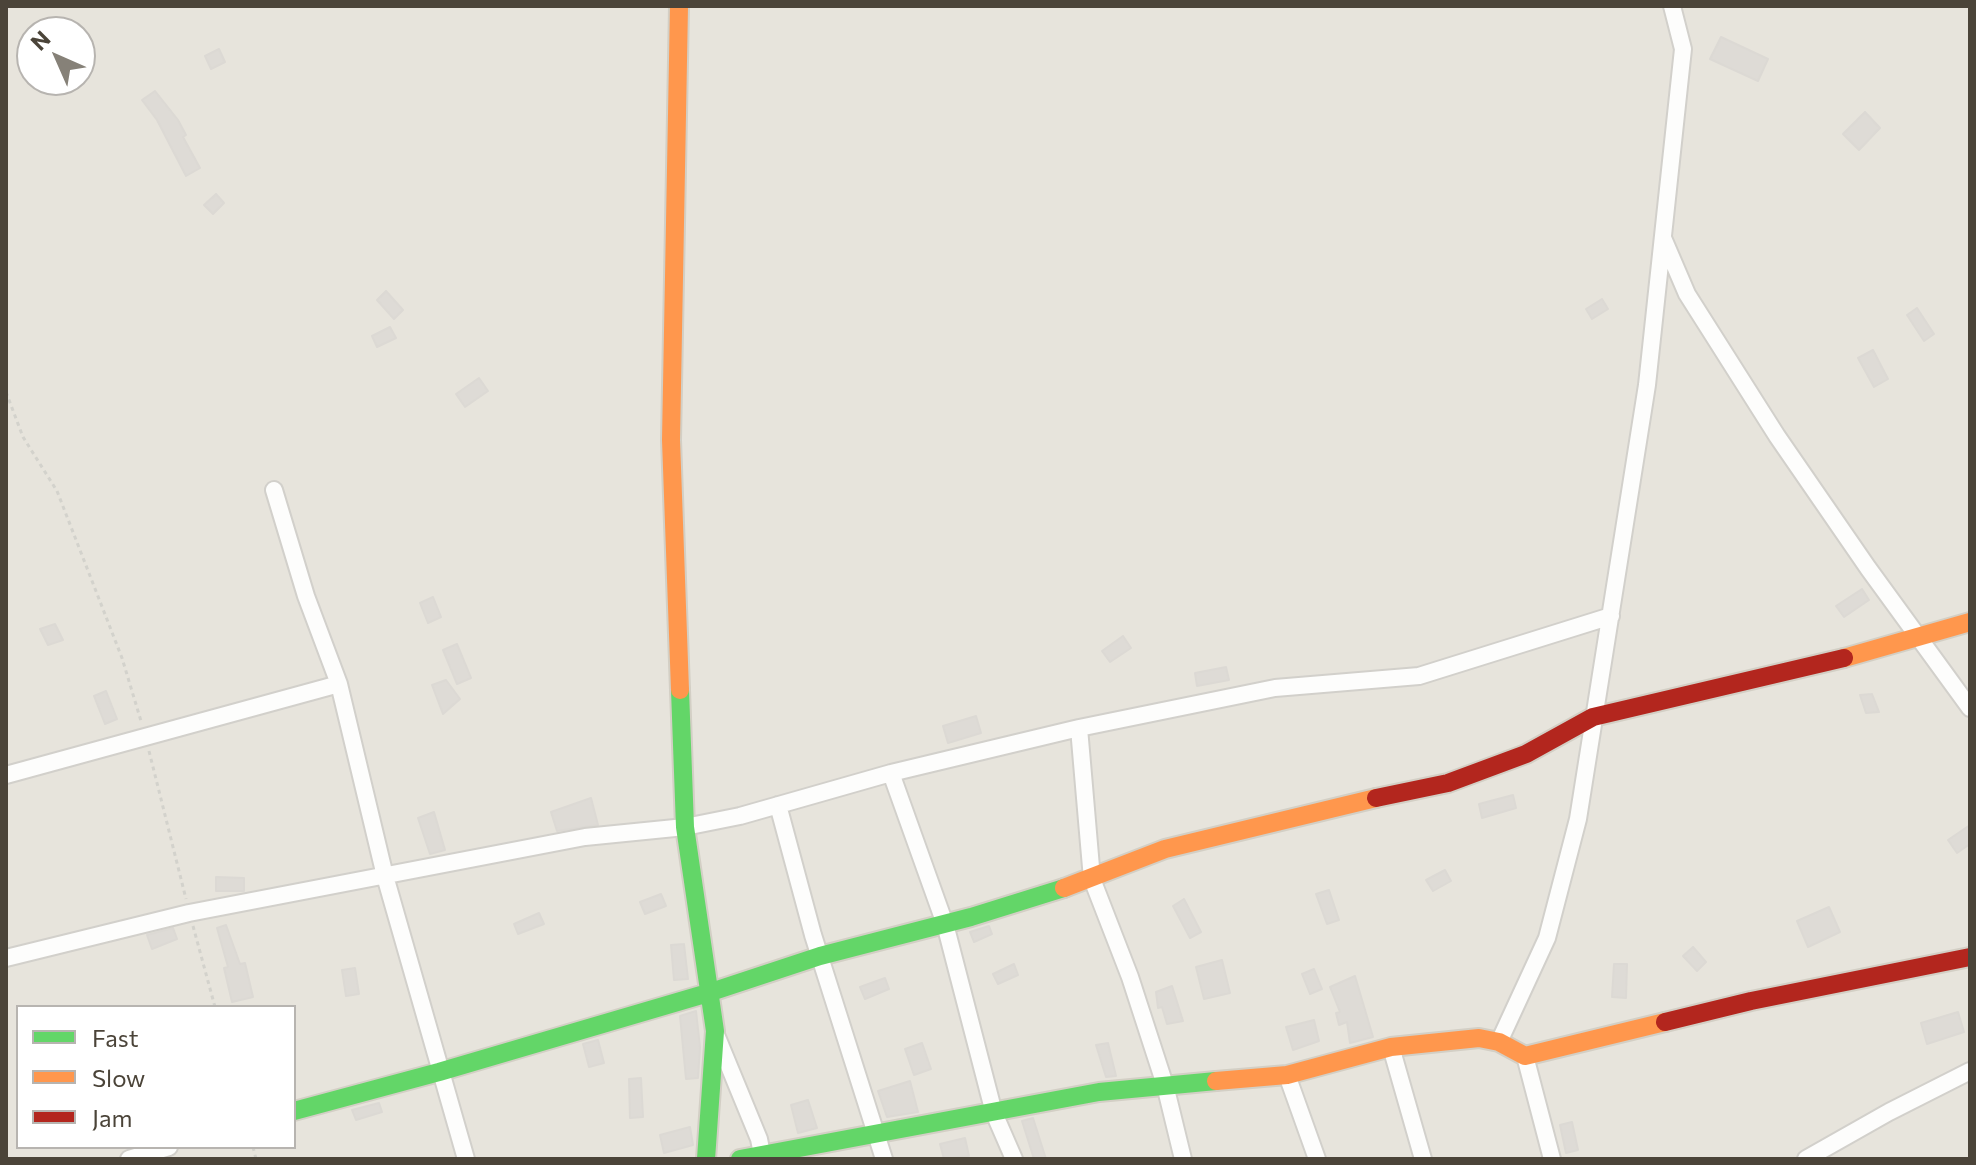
<!DOCTYPE html>
<html>
<head>
<meta charset="utf-8">
<style>
  body { margin:0 }
  #map { position:relative; width:1976px; height:1165px; overflow:hidden; background:#f4f2ee; font-family:Commissioner,sans-serif }
  canvas { display:block }
  .frame { position:absolute; inset:0; border:8px solid #4b4439; pointer-events:none }
  .legend { position:absolute; left:16px; top:1005px; width:280px; height:144px; box-sizing:border-box; background:#fff; border:2px solid #b7b4b0; margin:0; padding:10px 14px; list-style:none; font-size:24px; color:#4b4439 }
  .legend li { display:flex; align-items:center; gap:16px; height:40px }
  .legend b { width:40px; border:2px solid #b7b4b0 }
  .north { position:absolute; left:16px; top:16px; width:80px; height:80px; box-sizing:border-box; background:#fff; border:2px solid #b7b4b0; border-radius:50%; rotate:315deg; font-size:22px; font-weight:700; line-height:32px; text-align:center; color:#4b4439 }
  .north::after { content:''; display:block; margin:auto; width:28px; height:36px; background:#868178; clip-path:polygon(50% 0,100% 100%,50% 72%,0 100%) }
</style>
</head>
<body>
<div id="map">
<canvas width="1976" height="1165"></canvas>
<div class="frame"></div>
<ul class="legend">
<li><b style="height:10px;background:#63d668"></b>Fast</li>
<li><b style="height:10px;background:#ff974d"></b>Slow</li>
<li><b style="height:10px;background:#b3261e"></b>Jam</li>
</ul>
<div class="north">N</div>
</div>
<script>
const g = document.querySelector('canvas').getContext('2d');
g.lineJoin = 'round';
function paint(path, color) {
  g.fillStyle = color;
  g.fill(path, 'evenodd');
}
function toPath(rows) {
  const path = new Path2D();
  for (const r of rows) {
    path.moveTo(r[0], r[1]);
    for (let i = 2; i < r.length; i += 2) path.lineTo(r[i], r[i + 1]);
  }
  return path;
}
function strokePath(path, color, width, dash) {
  g.strokeStyle = color;
  g.lineWidth = width;
  g.lineCap = dash ? 'butt' : 'round';
  g.setLineDash(dash || []);
  g.stroke(path);
}
const residential = toPath([
  [6,6,1970,6,1970,1159,6,1159],
  [32,32,80,32,80,80,32,80],
  [18,1007,294,1007,294,1147,18,1147]
]);
const building = toPath([
  [1721,37,1768,59,1758,81,1710,59,1721,37],
  [219,49,225,62,211,69,205,56,219,49],
  [155,91,178,120,186,135,183,137,200,168,186,176,157,120,142,100,155,91],
  [1865,112,1880,128,1859,150,1843,134,1865,112],
  [216,194,224,203,213,214,204,205,216,194],
  [386,291,403,310,394,319,377,300,386,291],
  [1602,299,1608,309,1592,319,1586,309,1602,299],
  [1917,308,1934,334,1924,341,1907,315,1917,308],
  [390,327,396,338,377,347,372,336,390,327],
  [1873,350,1888,379,1874,387,1858,358,1873,350],
  [479,378,488,391,465,407,456,394,479,378],
  [1862,589,1869,600,1844,617,1836,606,1862,589],
  [433,597,441,617,428,623,420,603,433,597],
  [55,624,63,640,48,645,40,629,55,624],
  [1123,636,1131,648,1110,662,1102,651,1123,636],
  [457,644,471,678,457,684,443,650,457,644],
  [1226,667,1229,680,1197,686,1195,673,1226,667],
  [446,680,460,699,443,714,432,685,446,680],
  [106,691,117,719,105,724,94,696,106,691],
  [1872,694,1879,712,1866,713,1860,695,1872,694],
  [976,716,981,733,948,743,943,726,976,716],
  [1513,795,1516,808,1482,818,1479,804,1513,795],
  [591,798,598,825,557,831,551,812,591,798],
  [434,812,445,850,430,854,418,818,434,812],
  [1970,825,1970,844,1957,853,1948,840,1970,825],
  [1445,870,1451,881,1433,891,1426,880,1445,870],
  [216,877,244,878,244,891,216,891,216,877],
  [1329,890,1339,920,1327,924,1316,894,1329,890],
  [661,894,666,906,645,914,640,902,661,894],
  [1184,899,1201,932,1190,938,1173,906,1184,899],
  [1829,907,1840,932,1808,947,1797,921,1829,907],
  [539,913,544,924,518,934,514,924,539,913],
  [226,925,240,964,245,963,253,997,232,1002,224,968,228,967,217,928,226,925],
  [989,926,992,934,974,942,970,932,989,926],
  [173,928,177,939,152,949,147,935,173,928],
  [684,944,688,979,674,980,671,945,684,944],
  [1693,947,1706,962,1697,971,1683,956,1693,947],
  [1222,960,1230,993,1204,999,1196,967,1222,960],
  [1014,964,1018,975,998,984,993,974,1014,964],
  [1614,964,1627,964,1626,998,1612,997,1614,964],
  [355,968,359,994,346,996,342,970,355,968],
  [1314,969,1322,989,1310,994,1302,974,1314,969],
  [1355,976,1373,1037,1350,1043,1347,1022,1339,1025,1336,1013,1340,1012,1330,987,1355,976],
  [885,978,889,989,865,999,860,987,885,978],
  [1172,986,1183,1021,1167,1024,1162,1007,1158,1008,1156,992,1172,986],
  [696,1011,700,1047,698,1078,686,1079,680,1016,696,1011],
  [1958,1012,1964,1032,1927,1044,1921,1023,1958,1012],
  [1314,1020,1319,1041,1293,1050,1286,1027,1314,1020],
  [598,1040,604,1063,589,1067,583,1044,598,1040],
  [922,1043,931,1069,914,1075,905,1049,922,1043],
  [1108,1043,1116,1076,1106,1077,1096,1045,1108,1043],
  [641,1078,643,1117,630,1118,629,1079,641,1078],
  [910,1081,918,1112,887,1117,878,1091,910,1081],
  [808,1100,817,1128,798,1133,791,1105,808,1100],
  [379,1103,382,1112,356,1120,352,1110,379,1103],
  [1033,1118,1046,1159,1034,1159,1022,1121,1033,1118],
  [1572,1122,1578,1150,1566,1153,1560,1125,1572,1122],
  [690,1127,693,1145,664,1153,660,1135,690,1127],
  [965,1138,969,1156,944,1159,940,1144,965,1138]
]);
const path = toPath([
  [6,392,23,437,57,491,122,658,141,721],
  [149,751,186,899],
  [193,926,215,1007],
  [253,1147,256,1159]
]);
const street = toPath([
  [1663,238,1687,294,1777,436,1868,568,1970,708],
  [274,490,306,596,339,684,385,876,466,1159],
  [1079,728,1092,879,1130,977,1165,1085,1183,1159],
  [891,773,945,924,994,1113,1014,1159],
  [6,775,339,684],
  [778,805,813,935,884,1159],
  [6,958,189,913,585,837,685,827,740,816,891,773,1079,728,1275,688,1419,676,1611,616],
  [717,1037,759,1139,763,1159],
  [1499,1042,1547,938,1578,819,1647,385,1683,49,1672,6],
  [1391,1047,1423,1159],
  [1525,1056,1552,1159],
  [1287,1075,1317,1159],
  [129,1159,169,1147],
  [1806,1159,1889,1112,1970,1071]
]);
const fast = toPath([
  [680,690,685,827,715,1031,706,1159],
  [294,1111,439,1072,708,993,820,956,971,917,1064,888],
  [740,1159,1099,1092,1216,1081]
]);
const slow = toPath([
  [679,6,671,440,680,690],
  [1844,658,1970,622],
  [1064,888,1165,849,1376,798],
  [1216,1081,1287,1075,1391,1047,1479,1038,1499,1042,1525,1056,1665,1022]
]);
const jam = toPath([
  [1376,798,1448,783,1526,754,1593,717,1844,658],
  [1665,1022,1751,1001,1970,957]
]);
paint(residential, '#e7e4dc');
paint(building, '#dedbd6');
strokePath(building, '#dcd9d4', 2);
strokePath(street, '#d2d0cb', 20);
strokePath(fast, '#d3cfc5', 22);
strokePath(slow, '#d3cfc5', 22);
strokePath(jam, '#d3cfc5', 22);
strokePath(path, '#d3d2cc', 3, [4, 4]);
strokePath(street, '#fdfdfc', 16);
strokePath(fast, '#63d668', 18);
strokePath(slow, '#ff974d', 18);
strokePath(jam, '#b3261e', 18);
</script>
</body>
</html>
